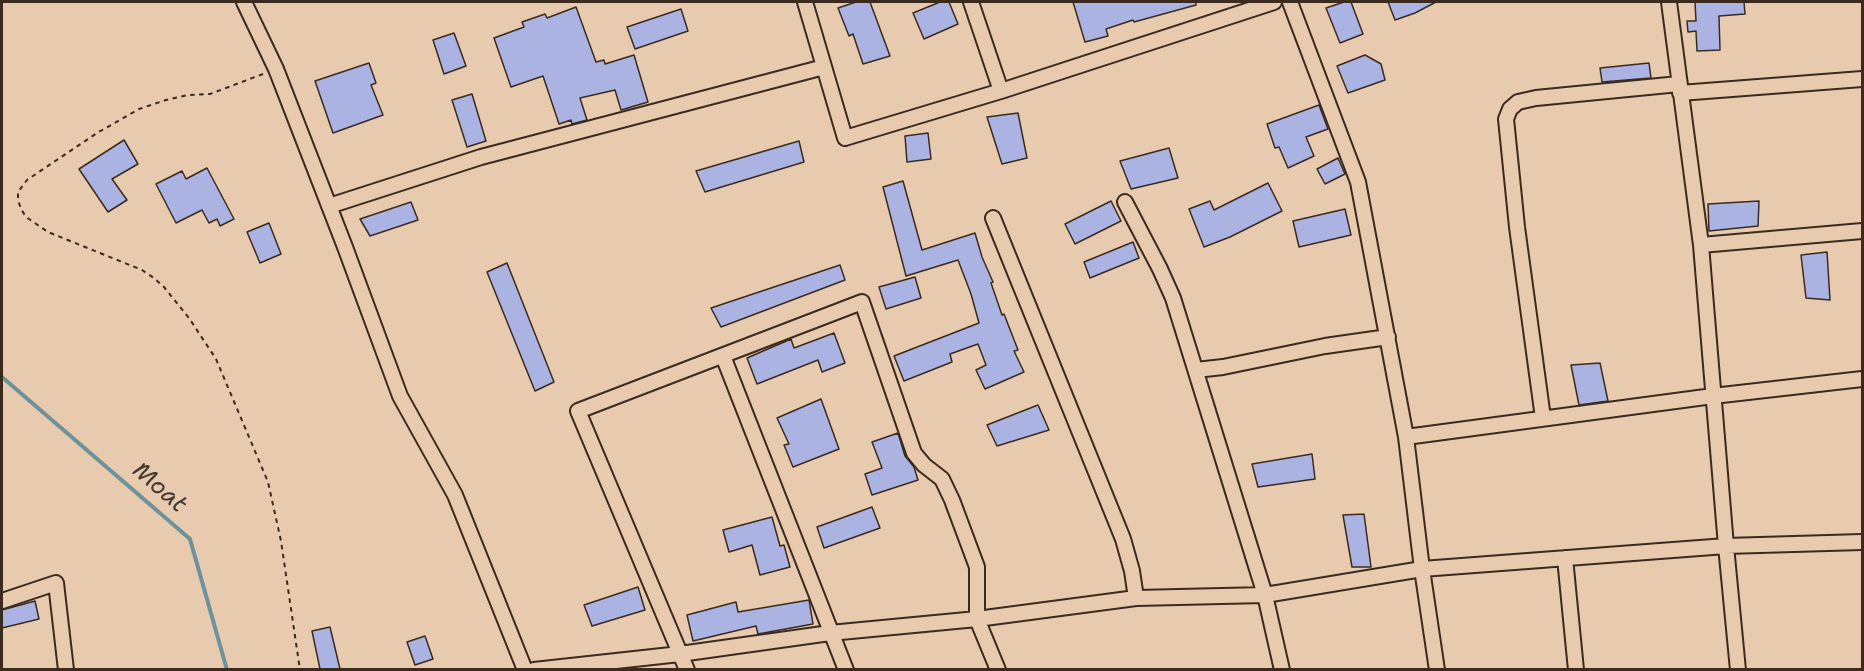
<!DOCTYPE html>
<html>
<head>
<meta charset="utf-8">
<style>
  body { margin:0 }
  #map { position:relative; width:1864px; height:671px; overflow:hidden; background:#e8cbaf; font-family:"Shantell Sans",sans-serif }
  canvas { display:block }
  .frame { position:absolute; inset:0; border:3px solid #3b2a1e; pointer-events:none }
</style>
</head>
<body>
<div id="map">
<canvas width="1864" height="671"></canvas>
<div class="frame"></div>
</div>
<script>
const g = document.querySelector('canvas').getContext('2d');
g.lineJoin = 'round';
function toPath(rows) {
  const path = new Path2D();
  for (const r of rows) {
    path.moveTo(r[0], r[1]);
    for (let i = 2; i < r.length; i += 2) path.lineTo(r[i], r[i + 1]);
  }
  return path;
}
function strokePath(path, color, width, dash) {
  g.strokeStyle = color;
  g.lineWidth = width;
  g.lineCap = dash ? 'butt' : 'round';
  g.setLineDash(dash || []);
  g.stroke(path);
}
function paint(path, color) {
  g.fillStyle = color;
  g.fill(path, 'evenodd');
}
function drawText(font, color, halo, rows, align = 'center') {
  g.font = font + ' "Shantell Sans",sans-serif';
  g.lineWidth = 4.5;
  g.setLineDash([]);
  g.textBaseline = 'middle';
  g.strokeStyle = halo;
  g.fillStyle = color;
  for (const [text, x, y, turn = 0] of rows) {
    g.save();
    g.translate(x, y);
    g.rotate((+turn || 0) * Math.PI / 180);
    g.textAlign = isNaN(turn) ? turn : align;
    if (halo) g.strokeText(text, 0, 0);
    g.fillText(text, 0, 0);
    g.restore();
  }
}
const stream = toPath([
  [2,377,190,539,227,670]
]);
const building = toPath([
  [856,2,870,2,890,56,863,64,853,34,849,36,838,8,856,2],
  [940,2,949,2,958,24,924,39,913,13,940,2],
  [1073,2,1196,2,1196,5,1134,22,1133,20,1106,29,1108,36,1085,42,1073,2],
  [1344,2,1351,2,1363,34,1340,43,1326,8,1344,2],
  [1388,2,1436,2,1415,13,1395,20,1388,2],
  [1695,2,1744,2,1745,14,1719,16,1720,50,1697,51,1696,31,1688,32,1687,21,1696,21,1695,2],
  [576,7,596,62,604,60,605,64,634,55,648,102,621,110,615,90,580,98,587,120,572,124,571,120,559,124,543,76,511,87,494,38,524,27,522,22,545,14,547,18,576,7],
  [681,9,688,31,635,49,627,27,681,9],
  [454,33,466,66,444,74,433,40,454,33],
  [1365,55,1381,64,1385,80,1348,93,1337,66,1365,55],
  [369,63,376,83,371,85,383,115,333,133,315,81,369,63],
  [1649,63,1651,78,1602,82,1600,68,1649,63],
  [472,94,486,141,467,147,452,100,472,94],
  [1319,105,1328,129,1306,137,1314,156,1288,168,1279,147,1275,148,1267,124,1319,105],
  [1018,113,1027,158,1002,164,987,117,1018,113],
  [928,133,931,159,907,162,905,136,928,133],
  [124,140,138,164,112,179,127,200,108,212,79,169,124,140],
  [799,141,804,162,705,192,696,171,799,141],
  [1169,148,1178,178,1131,189,1120,161,1169,148],
  [1338,158,1345,174,1325,184,1317,169,1338,158],
  [207,168,234,219,220,226,217,219,209,223,202,210,176,223,156,184,182,171,186,179,207,168],
  [903,181,922,250,975,233,982,257,993,282,991,283,1002,315,1004,314,1018,350,1014,351,1024,372,985,389,976,370,986,365,978,344,950,354,952,362,904,381,894,356,979,323,971,294,958,260,906,276,883,187,903,181],
  [1268,183,1282,211,1230,237,1204,247,1189,209,1210,201,1214,210,1268,183],
  [1111,201,1121,221,1075,244,1065,224,1111,201],
  [1759,201,1758,226,1709,231,1708,204,1759,201],
  [411,202,418,220,370,236,360,219,411,202],
  [1345,209,1351,235,1299,247,1293,221,1345,209],
  [269,223,281,254,260,263,247,232,269,223],
  [1133,242,1139,258,1090,278,1084,262,1133,242],
  [1827,252,1830,300,1806,298,1801,255,1827,252],
  [507,263,554,382,535,391,487,272,507,263],
  [840,265,845,280,721,327,711,308,840,265],
  [915,277,921,298,886,309,879,287,915,277],
  [834,333,845,363,822,372,818,360,757,384,747,358,791,339,794,348,834,333],
  [1600,363,1608,401,1579,405,1571,365,1600,363],
  [821,399,839,449,793,467,784,445,789,444,777,418,821,399],
  [1038,405,1049,430,997,446,987,425,1038,405],
  [898,433,905,456,914,467,918,480,872,495,865,474,882,468,872,442,898,433],
  [1312,454,1315,479,1258,487,1252,464,1312,454],
  [872,507,880,528,824,548,817,527,872,507],
  [1364,514,1371,567,1352,567,1343,515,1364,514],
  [772,517,780,546,784,545,790,567,760,575,752,545,729,552,723,530,772,517],
  [638,587,645,610,592,626,584,605,638,587],
  [809,600,813,624,758,634,756,626,693,641,687,615,736,602,738,612,809,600],
  [35,601,39,619,2,628,2,610,35,601],
  [330,627,340,669,320,669,312,631,330,627],
  [425,636,433,659,415,665,407,642,425,636]
]);
const path = toPath([
  [263,74,210,94,188,95,166,100,139,109,97,133,27,180,18,192,18,200,21,209,26,217,48,232,142,270,154,278,164,287,189,318,216,359,268,482,281,541,300,670]
]);
const minor = toPath([
  [244,2,276,69,345,247,400,396,455,495,525,670],
  [805,2,845,138,1001,91,1274,2],
  [971,2,1001,91],
  [1290,2,1358,182,1406,437,1422,569,1437,670],
  [1669,2,1701,245,1726,546,1738,670],
  [1680,93,1862,79],
  [1125,202,1160,269,1173,298,1265,595,1282,670],
  [329,206,481,157,824,67],
  [993,218,1123,539,1132,571,1136,598],
  [1701,245,1862,231],
  [723,356,846,670],
  [1196,370,1223,367,1325,346,1388,337],
  [1543,418,1517,227,1506,119,1510,109,1518,102,1536,98,1679,84],
  [1406,437,1713,396,1862,379],
  [1565,558,1576,670],
  [2,601,56,583,66,670],
  [534,670,680,654,830,633,977,619,1136,598,1265,595,1422,569,1726,546,1862,542],
  [687,670,578,411,862,302,914,453,924,465,942,479,952,500,977,567,977,619,998,670]
]);
const waterNames = [
  ["Moat",159,488,41]
];
strokePath(stream, '#6d929c', 4);
paint(building, '#abb3e3');
strokePath(building, '#3b2a1e', 1.5);
strokePath(minor, '#3b2a1e', 18);
strokePath(path, '#3b2a1e', 2, [4.5, 4.5]);
strokePath(minor, '#e8cbaf', 14);
drawText('italic 24px', '#433b33', '#e8cbaf', waterNames);
</script>
</body>
</html>
